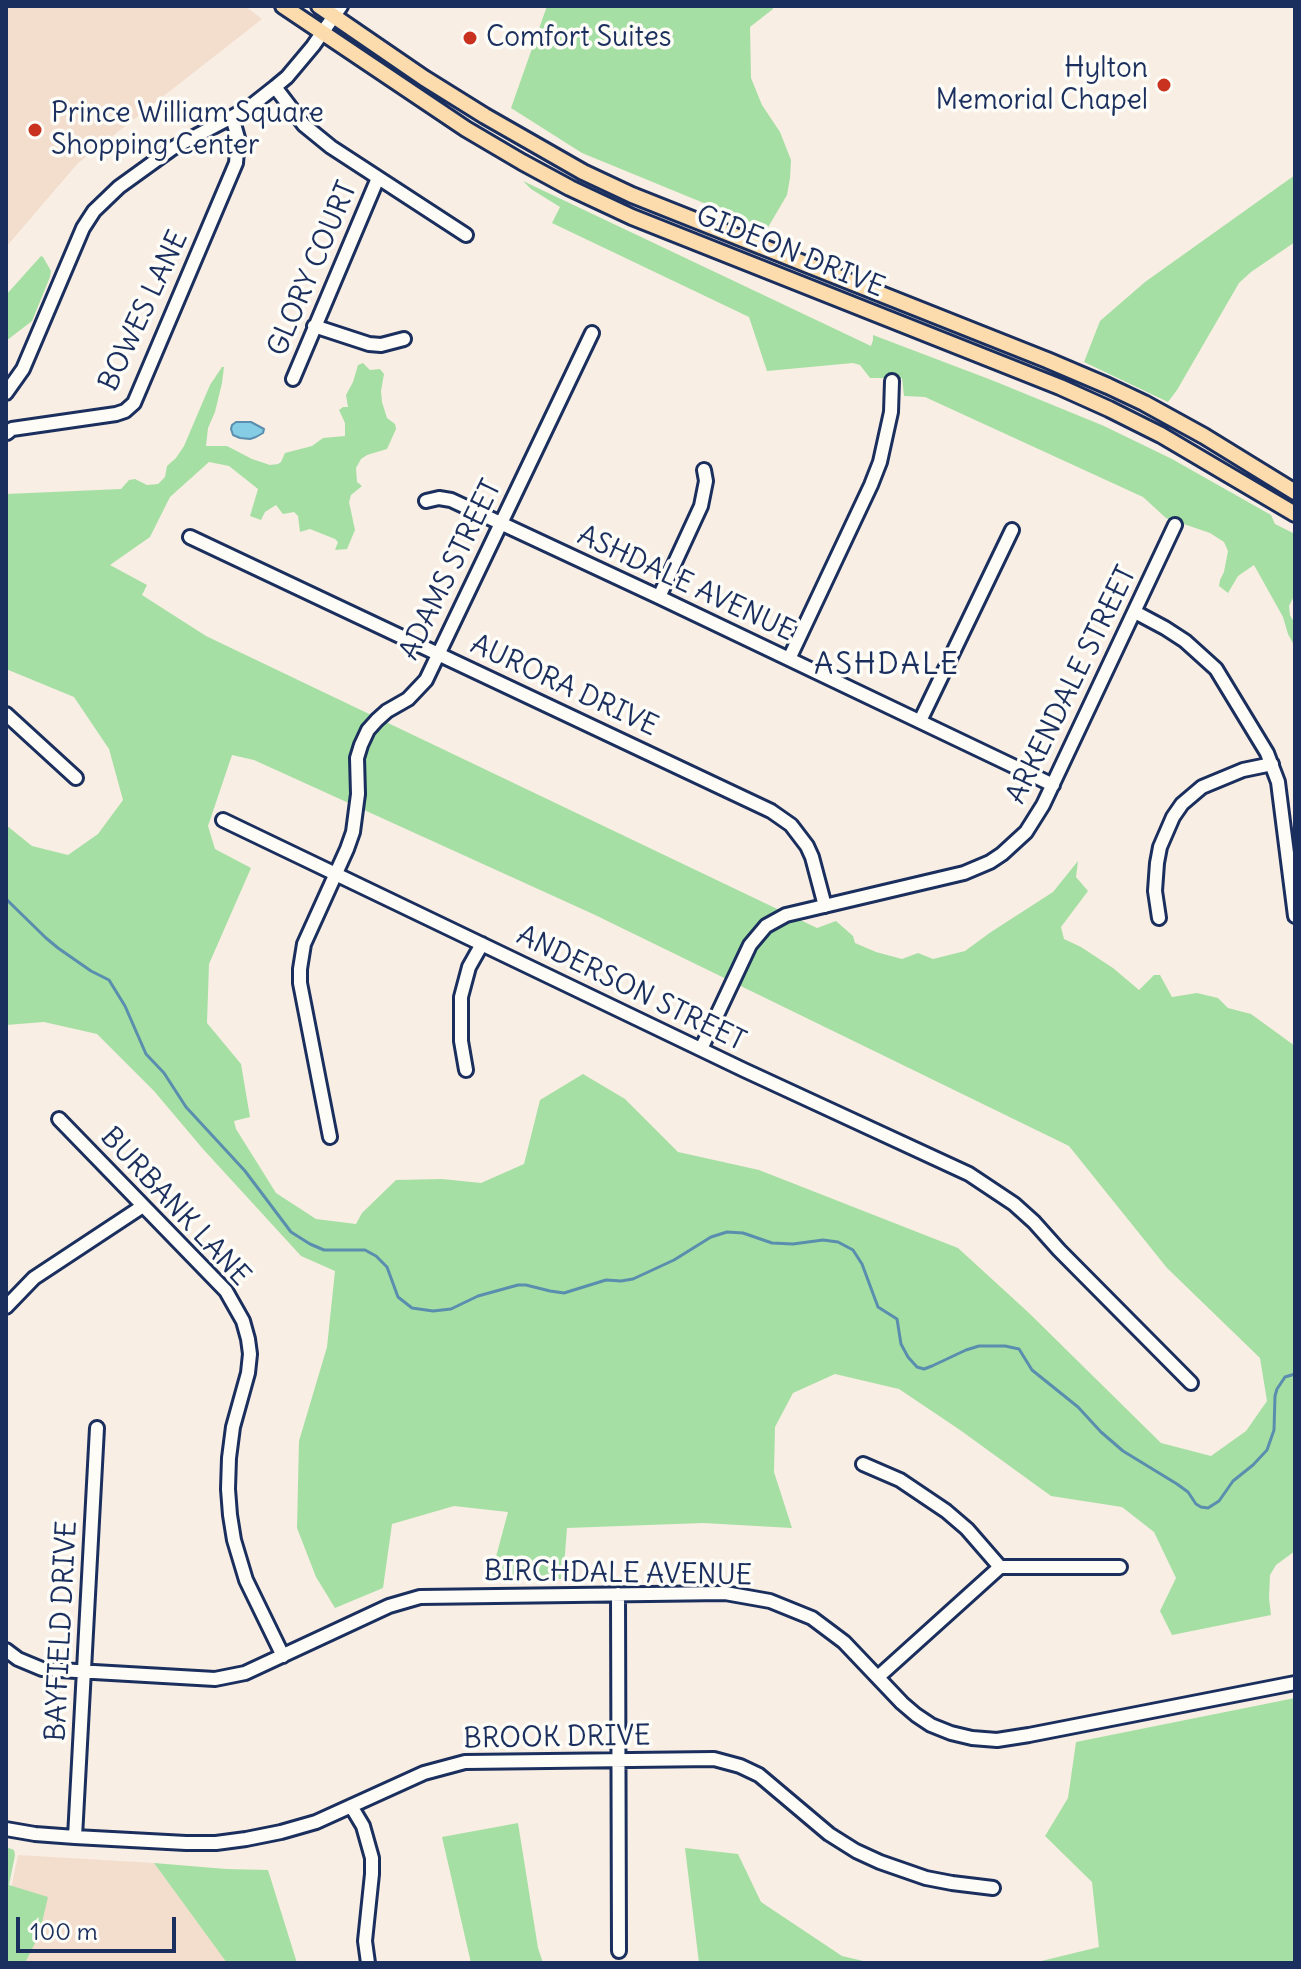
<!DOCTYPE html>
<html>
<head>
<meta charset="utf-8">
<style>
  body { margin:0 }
  #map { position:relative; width:1301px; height:1969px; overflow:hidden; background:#f8eee4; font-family:Delius,sans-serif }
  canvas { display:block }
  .frame { position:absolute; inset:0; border:8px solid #1b2f5e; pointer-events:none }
  .scale { position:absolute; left:16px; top:1917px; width:160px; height:36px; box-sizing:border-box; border:4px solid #1b2f5e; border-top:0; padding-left:10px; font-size:24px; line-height:28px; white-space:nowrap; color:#1b2f5e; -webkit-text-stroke:6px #fdfcf7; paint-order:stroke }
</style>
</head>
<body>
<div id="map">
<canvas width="1301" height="1969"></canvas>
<div class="frame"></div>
<div class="scale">100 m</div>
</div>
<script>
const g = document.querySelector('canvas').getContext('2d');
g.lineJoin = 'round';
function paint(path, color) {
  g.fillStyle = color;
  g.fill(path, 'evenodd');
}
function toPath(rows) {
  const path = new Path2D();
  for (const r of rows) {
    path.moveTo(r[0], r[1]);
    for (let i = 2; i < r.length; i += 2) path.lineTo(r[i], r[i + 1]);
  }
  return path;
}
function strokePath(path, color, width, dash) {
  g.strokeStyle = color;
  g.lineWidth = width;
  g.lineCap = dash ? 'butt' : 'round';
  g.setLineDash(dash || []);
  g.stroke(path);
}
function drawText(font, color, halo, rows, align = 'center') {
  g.font = font + ' Delius,sans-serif';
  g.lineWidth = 7;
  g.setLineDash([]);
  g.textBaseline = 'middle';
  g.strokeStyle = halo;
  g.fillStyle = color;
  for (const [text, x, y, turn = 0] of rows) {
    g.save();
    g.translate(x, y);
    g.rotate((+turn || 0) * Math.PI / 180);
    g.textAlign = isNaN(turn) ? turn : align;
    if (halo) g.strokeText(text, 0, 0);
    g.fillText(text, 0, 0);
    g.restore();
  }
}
const built = toPath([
  [6,6,245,6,262,19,78,163,6,247],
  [18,1855,154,1863,227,1963,6,1963,6,1913]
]);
const green = toPath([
  [547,6,773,6,773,9,750,27,751,78,762,105,780,132,791,160,790,178,787,195,767,229,582,153,511,108],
  [1295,175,1295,242,1251,272,1239,283,1177,390,1168,402,1084,362,1100,321,1145,282],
  [523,181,871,346,873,340,873,335,994,381,1104,426,1172,459,1271,515,1275,524,1295,534,1295,594,1289,606,1290,615,1295,624,1295,647,1288,634,1283,617,1254,565,1238,576,1228,593,1219,586,1220,580,1224,572,1228,551,1224,542,1210,533,1166,518,1143,497,925,397,904,396,902,378,870,378,860,365,853,363,767,371,749,317,552,223,560,207,531,189],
  [41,256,43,257,51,271,50,277,32,321,6,341,6,295],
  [363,363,370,370,380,369,384,374,381,391,382,402,387,418,395,424,396,429,387,449,367,455,361,459,356,468,357,482,362,486,351,495,349,502,355,530,347,549,335,550,338,542,335,539,310,529,300,532,298,516,294,512,283,514,276,505,265,512,261,520,250,516,258,489,229,466,209,462,170,497,150,537,110,565,147,585,142,595,206,636,817,928,836,921,853,936,855,943,876,952,902,959,918,953,933,959,965,951,991,932,1053,892,1078,861,1076,877,1088,891,1061,927,1064,939,1081,947,1113,968,1139,990,1154,975,1160,975,1172,997,1197,993,1218,998,1228,1008,1251,1014,1295,1046,1295,1551,1276,1565,1270,1575,1269,1598,1271,1615,1172,1635,1160,1611,1176,1578,1154,1532,1122,1507,1051,1496,960,1430,899,1389,835,1374,793,1393,775,1427,774,1472,792,1528,703,1523,567,1528,563,1579,490,1579,508,1512,454,1506,392,1524,383,1588,335,1608,316,1577,297,1528,299,1441,327,1347,335,1271,301,1256,203,1149,154,1091,97,1034,44,1022,6,1025,6,825,32,846,68,855,98,834,123,800,109,749,74,697,6,669,6,494,121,489,129,480,135,479,147,485,158,484,165,477,167,466,176,458,184,446,210,385,222,367,224,367,222,383,215,412,208,428,206,446,227,446,252,459,270,465,278,464,281,462,285,453,312,446,323,438,345,436,345,423,339,410,343,407,348,407,346,395,353,382,358,365],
  [232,755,254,760,593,914,1069,1146,1167,1268,1260,1358,1267,1401,1246,1431,1211,1456,1161,1443,1029,1313,958,1248,759,1170,678,1152,625,1099,583,1074,540,1100,524,1164,481,1183,442,1179,396,1180,362,1213,356,1224,316,1219,276,1193,236,1129,234,1121,250,1117,241,1064,207,1023,209,964,251,868,215,849,208,826],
  [1295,1698,1295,1963,1033,1963,1099,1947,1092,1882,1045,1836,1068,1798,1076,1742],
  [518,1823,538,1948,543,1963,471,1963,442,1837],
  [6,1847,14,1850,15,1855,9,1885,48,1897,39,1935,25,1963,6,1963],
  [685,1848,738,1854,761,1902,842,1956,872,1963,699,1963],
  [154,1863,226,1869,268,1870,297,1963,227,1963]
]);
const water = toPath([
  [236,422,251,422,264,429,263,433,256,437,250,439,240,438,233,435,231,429,232,425,236,422]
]);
const stream = toPath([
  [6,899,46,938,58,948,91,971,109,980,125,1006,146,1054,164,1073,186,1107,245,1171,291,1232,310,1244,324,1250,365,1250,376,1256,387,1267,398,1297,412,1308,433,1311,451,1309,478,1296,518,1285,526,1285,550,1291,564,1293,606,1280,621,1281,633,1279,674,1260,711,1237,727,1232,743,1233,772,1243,793,1244,823,1240,838,1242,853,1250,862,1264,878,1307,897,1319,901,1344,908,1357,917,1367,924,1369,932,1366,966,1350,979,1346,1005,1346,1019,1349,1032,1370,1078,1407,1101,1432,1123,1451,1177,1484,1188,1492,1196,1504,1201,1507,1208,1508,1219,1501,1233,1481,1253,1465,1267,1450,1274,1430,1275,1396,1277,1389,1285,1377,1295,1374]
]);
const minor = toPath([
  [275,87,304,125,331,147,466,235],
  [314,326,369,344,381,345,404,339],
  [293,379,378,178],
  [6,393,23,369,83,228,94,211,119,187,173,148,232,117,251,106,275,87,287,77,313,46,341,6],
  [7,433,12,429,116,414,125,411,134,403,236,163,238,138,232,117],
  [426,501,439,498,451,500,659,597,1053,785],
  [190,537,771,811,791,825,807,846,812,857,825,906],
  [659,597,701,506,706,481,704,470],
  [1135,612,1165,628,1185,641,1216,669,1267,753,1278,782,1280,798,1295,916],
  [789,659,871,485,880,462,891,412,892,381],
  [6,714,76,778],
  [920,721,1012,530],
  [223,820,744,1070,969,1174,1014,1204,1034,1222,1059,1250,1191,1383],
  [1159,918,1155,891,1157,863,1160,847,1173,817,1182,804,1202,787,1243,770,1272,764],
  [701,1049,750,945,766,926,786,915,964,873,990,862,1002,854,1026,832,1043,805,1175,525],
  [466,1070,461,1041,461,997,469,967,482,944],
  [59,1119,226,1291,243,1321,248,1339,250,1354,248,1373,233,1427,229,1458,228,1489,230,1515,234,1540,246,1580,283,1656],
  [330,1137,300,983,300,969,304,944,347,849,353,832,358,794,357,758,361,745,368,730,377,720,387,711,408,699,426,680,592,333],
  [6,1307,34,1278,143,1206],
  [863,1464,900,1480,946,1511,967,1529,1000,1567],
  [618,1594,619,1951],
  [6,1650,18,1659,42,1669,215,1679,245,1673,389,1606,420,1597,725,1593,770,1601,812,1618,844,1642,902,1703,916,1715,931,1725,951,1733,972,1738,997,1740,1029,1735,1295,1683],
  [878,1677,1000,1567,1120,1567],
  [351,1806,363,1826,372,1858,372,1874,365,1941,368,1963],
  [6,1829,35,1834,75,1837,186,1843,216,1843,246,1839,281,1832,316,1822,424,1773,465,1762,714,1759,740,1766,759,1775,829,1834,856,1851,880,1862,926,1878,952,1883,993,1888],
  [75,1837,97,1428]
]);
const major = toPath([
  [283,6,466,129,522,162,570,188,632,217,1060,387,1109,409,1161,435,1295,514],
  [319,6,424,78,485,116,583,172,632,195,1047,360,1108,386,1144,403,1204,436,1295,492]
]);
const markers = [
  [470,38,8,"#c8321e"],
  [1164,85,8,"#c8321e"],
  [35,130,8,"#c8321e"]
];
const poiNames = [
  ["Comfort Suites",486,38],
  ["Hylton",1148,69,"right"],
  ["Memorial Chapel",1148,101,"right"],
  ["Prince William Square",51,114],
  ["Shopping Center",51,146]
];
const streetNames = [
  ["GIDEON DRIVE",790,252,22],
  ["GLORY COURT",313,269,-67],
  ["BOWES LANE",144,311,-65],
  ["ADAMS STREET",451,570,-64],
  ["ASHDALE AVENUE",686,584,25],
  ["ARKENDALE STREET",1072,685,-64],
  ["AURORA DRIVE",564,686,25],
  ["ANDERSON STREET",631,989,26],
  ["BURBANK LANE",175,1207,47],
  ["BIRCHDALE AVENUE",618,1574,1],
  ["BAYFIELD DRIVE",62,1631,-87],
  ["BROOK DRIVE",557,1738,-1]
];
const neighbourhoodNames = [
  ["ASHDALE",887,665]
];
paint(built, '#f3ddcd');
paint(green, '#a6dfa3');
paint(water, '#84cde4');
strokePath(water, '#5a8eae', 2);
strokePath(stream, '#5a8eae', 3);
strokePath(minor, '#1b2f5e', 18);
strokePath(major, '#1b2f5e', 20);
strokePath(minor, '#fdfcf7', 12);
strokePath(major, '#fcdcac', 14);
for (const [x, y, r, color] of markers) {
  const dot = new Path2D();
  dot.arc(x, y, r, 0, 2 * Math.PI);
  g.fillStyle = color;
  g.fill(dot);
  strokePath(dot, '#fdfcf7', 3);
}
drawText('28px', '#1b2f5e', '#fdfcf7', poiNames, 'left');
drawText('28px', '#1b2f5e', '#fdfcf7', streetNames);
g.letterSpacing = '2px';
drawText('30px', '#1b2f5e', '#fdfcf7', neighbourhoodNames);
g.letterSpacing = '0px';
</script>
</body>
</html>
